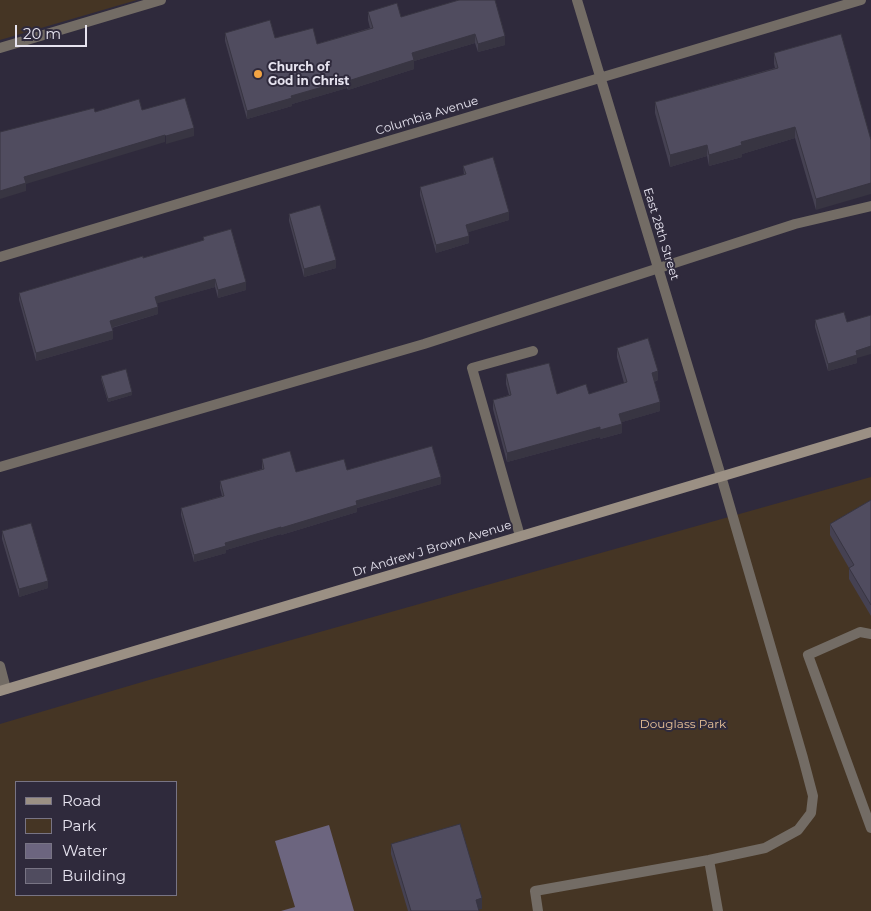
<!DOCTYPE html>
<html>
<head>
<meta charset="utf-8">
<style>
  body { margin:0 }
  #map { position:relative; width:871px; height:911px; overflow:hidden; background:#2f2a3c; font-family:Montserrat,sans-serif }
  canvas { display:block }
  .legend { position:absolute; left:15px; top:781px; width:162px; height:115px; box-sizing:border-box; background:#2f2a3c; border:1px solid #787484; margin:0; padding:6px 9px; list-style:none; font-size:15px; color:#e6e3ef }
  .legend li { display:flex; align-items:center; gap:10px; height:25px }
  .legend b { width:25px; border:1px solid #787484 }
  .scale { position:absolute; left:15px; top:25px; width:72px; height:22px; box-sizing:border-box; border:2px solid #e6e3ef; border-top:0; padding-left:6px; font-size:15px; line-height:18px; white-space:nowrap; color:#e6e3ef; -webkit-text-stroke:4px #2f2a3c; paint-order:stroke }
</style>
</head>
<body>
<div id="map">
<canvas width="871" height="911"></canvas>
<ul class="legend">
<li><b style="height:6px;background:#9b9084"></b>Road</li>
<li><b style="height:14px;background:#453524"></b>Park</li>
<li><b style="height:14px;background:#6c657f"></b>Water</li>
<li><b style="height:14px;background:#504c5f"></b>Building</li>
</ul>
<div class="scale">20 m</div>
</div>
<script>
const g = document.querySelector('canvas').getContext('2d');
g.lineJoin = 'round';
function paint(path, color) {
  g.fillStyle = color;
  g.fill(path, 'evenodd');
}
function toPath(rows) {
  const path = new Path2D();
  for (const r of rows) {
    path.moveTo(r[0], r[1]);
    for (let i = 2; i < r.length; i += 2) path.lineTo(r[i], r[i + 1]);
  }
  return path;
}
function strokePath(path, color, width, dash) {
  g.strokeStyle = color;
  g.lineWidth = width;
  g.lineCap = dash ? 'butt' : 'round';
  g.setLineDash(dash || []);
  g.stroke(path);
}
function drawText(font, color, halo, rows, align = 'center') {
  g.font = font + ' Montserrat,sans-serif';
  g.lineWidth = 4;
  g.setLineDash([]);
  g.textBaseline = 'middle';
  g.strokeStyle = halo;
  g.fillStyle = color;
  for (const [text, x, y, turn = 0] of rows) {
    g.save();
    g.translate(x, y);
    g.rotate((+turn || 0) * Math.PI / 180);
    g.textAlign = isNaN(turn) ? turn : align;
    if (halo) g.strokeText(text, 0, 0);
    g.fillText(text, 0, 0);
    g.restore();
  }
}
const green = toPath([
  [0,0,137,0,0,40],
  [871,477,871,911,0,911,0,724,149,680],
  [16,782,176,782,176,895,16,895]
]);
const water = toPath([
  [329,825,354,911,281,911,295,907,275,841]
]);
const service = toPath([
  [0,48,161,0],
  [0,467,424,344,795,224,871,206],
  [520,536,472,368,533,351],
  [871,634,860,632,808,655,871,828],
  [709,860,718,911],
  [538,911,535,891,709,860,765,848,798,830,811,813,813,796,803,758,721,476]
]);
const minor = toPath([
  [577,0,721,476],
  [0,257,861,0],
  [0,666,6,689]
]);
const secondary = toPath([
  [0,691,871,432]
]);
const wall = toPath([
  [459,0,505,45,478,52,475,43,414,61,414,69,348,90,347,88,292,104,292,106,247,119,225,41,225,33,317,44,370,28,368,20,368,12,401,17],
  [841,34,816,210,795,138,742,154,742,157,709,166,707,156,670,167,655,113,655,102,775,68,774,64,774,53],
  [463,166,509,220,468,232,469,243,436,253,420,195,420,187,464,175],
  [289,214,336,268,304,277,289,221],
  [203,237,246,290,218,298,215,287,157,303,158,314,112,328,113,339,36,361,19,300,19,293,203,241],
  [815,320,857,358,857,363,828,371,815,327],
  [617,348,658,380,654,382,660,411,622,422,622,433,600,439,600,437,507,462,493,409,493,400,509,395,506,384,506,374,557,394,589,394,624,383,617,357],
  [101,376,132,395,108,402,101,379],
  [262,459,296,472,347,470,441,484,357,508,357,512,281,535,281,534,226,550,226,553,194,562,181,515,181,508,222,496,220,488,220,481,262,469],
  [871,500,871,616,849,579,849,568,830,535,830,524],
  [2,531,48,588,19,597,2,539],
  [391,844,482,909,479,909,479,911,408,911,391,854]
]);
const shadedWall = toPath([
  [475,34,475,43,414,61,414,69,348,90,348,81,412,53],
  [505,36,505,45,478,52,478,44],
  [347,80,347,88,292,104,292,106,247,119,247,111,291,96],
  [795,127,795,138,742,154,742,157,709,166,709,155,741,142],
  [194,128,194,136,166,144,166,136],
  [165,135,165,142,26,184,26,191,0,199,0,191,24,177],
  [707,145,707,156,670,167,670,155],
  [871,183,871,194,816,210,816,199],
  [509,212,509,220,466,233,466,225],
  [469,236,469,243,436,253,436,245],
  [336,260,336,268,304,277,304,269],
  [215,279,215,287,155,304,155,297],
  [246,282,246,290,218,298,218,290],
  [158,307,158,314,110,328,110,321],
  [113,331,113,339,36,361,36,353],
  [871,346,871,354,857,358,857,363,828,371,828,364,856,351],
  [658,371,658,380,652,382,652,373],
  [132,392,132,395,108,402,108,399],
  [660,402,660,411,619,423,619,414],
  [622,424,622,433,600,439,600,430],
  [600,427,600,437,507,462,507,453],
  [441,477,441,484,357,508,357,512,281,535,281,528,356,501],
  [281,527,281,534,226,550,226,553,194,562,194,555,225,543],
  [48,581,48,588,19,597,19,589],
  [482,898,482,909,476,910,476,900]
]);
const building = toPath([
  [459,0,495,0,505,36,478,44,475,34,412,53,414,60,348,81,347,80,291,96,292,98,247,111,225,33,270,20,275,38,313,28,317,44,373,28,368,12,397,3,401,17,459,0],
  [841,34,871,140,871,183,816,199,795,127,741,142,742,145,709,155,707,145,670,155,655,102,778,68,774,53,841,34],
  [185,98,194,128,166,136,165,135,24,177,26,183,0,191,0,132,94,108,95,112,139,99,142,110,185,98],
  [493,157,509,212,466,225,469,236,436,245,420,187,466,174,463,166,493,157],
  [320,205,336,260,304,269,289,214,320,205],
  [231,229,246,282,218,290,215,279,155,297,158,307,110,321,113,331,36,353,19,293,143,256,143,258,204,240,203,237,231,229],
  [844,312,847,322,871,315,871,346,856,351,857,355,828,364,815,320,844,312],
  [648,338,658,371,652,373,660,402,619,414,622,424,600,430,600,427,507,453,493,400,511,395,506,374,549,363,557,394,586,384,589,394,627,382,617,348,648,338],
  [126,369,132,392,108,399,101,376,126,369],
  [432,446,441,477,356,501,357,505,281,528,281,527,225,543,226,546,194,555,181,508,224,496,220,481,264,469,262,459,290,451,296,472,344,459,347,470,432,446],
  [871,500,871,605,849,568,854,565,830,524,871,500],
  [31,523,48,581,19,589,2,531,31,523],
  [460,824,482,898,476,900,479,911,411,911,391,844,460,824]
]);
const markers = [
  [258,74,5,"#f3a443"]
];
const poiNames = [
  ["Church of",268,67],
  ["God in Christ",268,81]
];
const streetNames = [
  ["Columbia Avenue",427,116,-17],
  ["East 28th Street",661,234,73],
  ["Dr Andrew J Brown Avenue",432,549,-17]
];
const parkNames = [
  ["Douglass Park",683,724]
];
paint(green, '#453524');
paint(water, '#6c657f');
strokePath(service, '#736c65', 10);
strokePath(minor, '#736c65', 10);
strokePath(secondary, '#9b9084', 10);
paint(wall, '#454152');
paint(shadedWall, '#383542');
paint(building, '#504c5f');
strokePath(building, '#383542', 1);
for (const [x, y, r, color] of markers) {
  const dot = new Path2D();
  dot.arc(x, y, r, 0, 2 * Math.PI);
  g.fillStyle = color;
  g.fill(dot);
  strokePath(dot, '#2f2a3c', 2);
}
drawText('bold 12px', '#e6e3ef', '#2f2a3c', poiNames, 'left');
drawText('12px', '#e6e3ef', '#2f2a3c', streetNames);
drawText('12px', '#e9c298', '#2f2a3c', parkNames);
</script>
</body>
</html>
